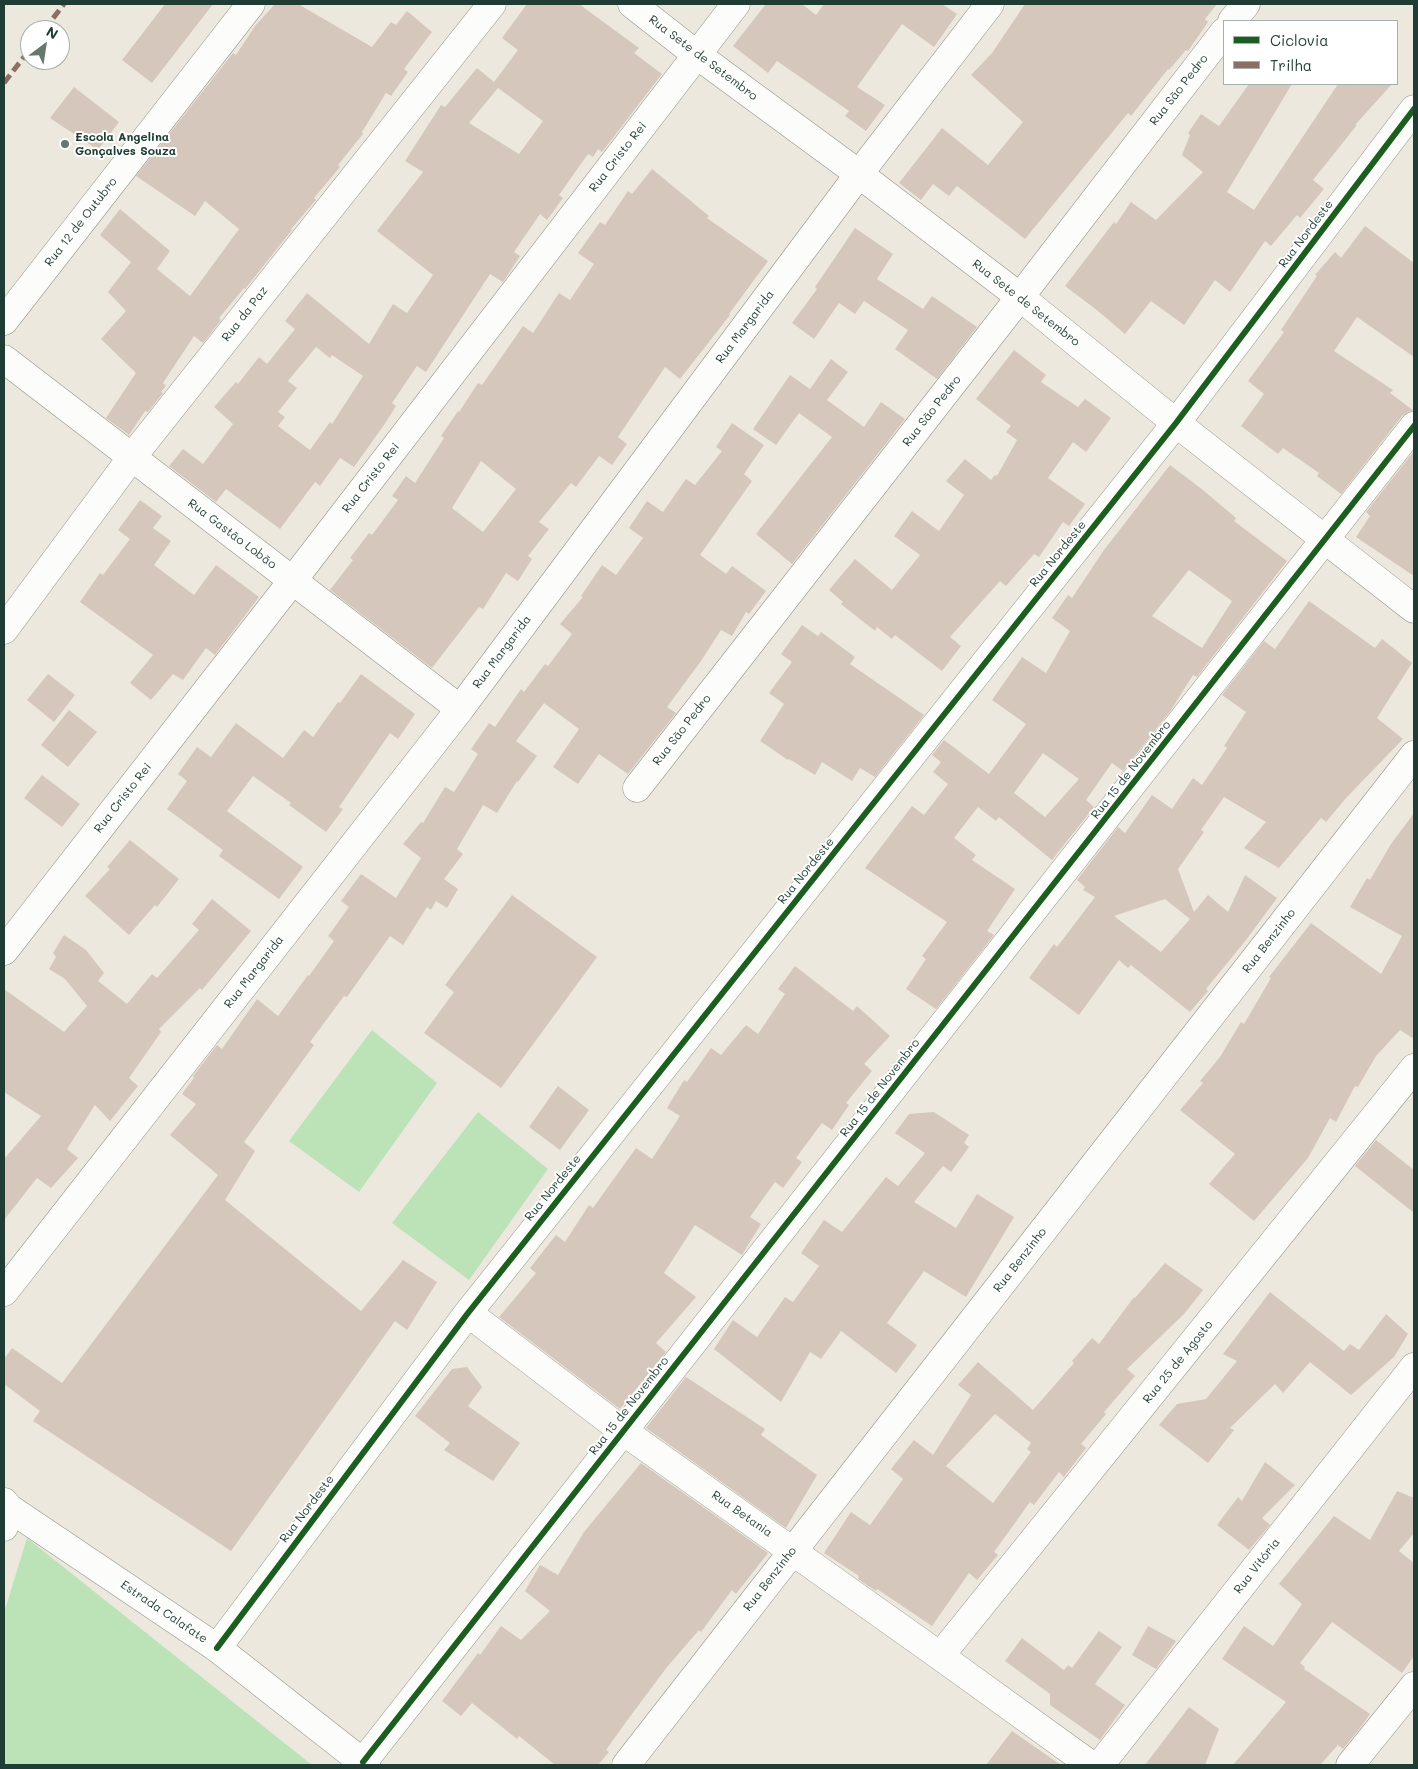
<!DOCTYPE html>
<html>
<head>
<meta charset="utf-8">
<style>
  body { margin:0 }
  #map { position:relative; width:1418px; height:1769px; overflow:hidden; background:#ede8dd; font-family:Mali,sans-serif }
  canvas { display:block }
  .frame { position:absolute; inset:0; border:5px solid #1f3d34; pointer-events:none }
  .legend { position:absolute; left:1223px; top:20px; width:175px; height:65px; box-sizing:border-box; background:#fff; border:1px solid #a5b1ae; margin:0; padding:6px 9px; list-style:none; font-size:15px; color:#1f3d34 }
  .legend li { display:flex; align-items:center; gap:10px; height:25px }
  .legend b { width:25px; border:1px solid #a5b1ae }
  .north { position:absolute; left:20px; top:20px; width:50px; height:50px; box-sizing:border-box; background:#fff; border:1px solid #a5b1ae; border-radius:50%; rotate:31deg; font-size:14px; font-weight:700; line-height:20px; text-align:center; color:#1f3d34 }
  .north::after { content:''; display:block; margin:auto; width:18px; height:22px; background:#67796f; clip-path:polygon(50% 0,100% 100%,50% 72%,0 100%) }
</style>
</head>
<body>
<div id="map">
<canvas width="1418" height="1769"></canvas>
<div class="frame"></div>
<ul class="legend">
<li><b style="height:6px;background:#1b5e20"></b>Ciclovia</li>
<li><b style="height:6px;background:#8d6e63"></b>Trilha</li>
</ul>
<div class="north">N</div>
</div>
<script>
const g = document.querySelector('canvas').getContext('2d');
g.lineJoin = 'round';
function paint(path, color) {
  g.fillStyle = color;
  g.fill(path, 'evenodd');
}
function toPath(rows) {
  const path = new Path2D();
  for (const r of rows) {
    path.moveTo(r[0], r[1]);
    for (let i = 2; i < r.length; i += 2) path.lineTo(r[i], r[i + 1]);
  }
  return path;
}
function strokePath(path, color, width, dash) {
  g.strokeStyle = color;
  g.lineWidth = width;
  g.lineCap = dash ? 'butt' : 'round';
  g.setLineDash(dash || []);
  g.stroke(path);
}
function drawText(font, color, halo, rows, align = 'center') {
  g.font = font + ' Mali,sans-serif';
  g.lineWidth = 4;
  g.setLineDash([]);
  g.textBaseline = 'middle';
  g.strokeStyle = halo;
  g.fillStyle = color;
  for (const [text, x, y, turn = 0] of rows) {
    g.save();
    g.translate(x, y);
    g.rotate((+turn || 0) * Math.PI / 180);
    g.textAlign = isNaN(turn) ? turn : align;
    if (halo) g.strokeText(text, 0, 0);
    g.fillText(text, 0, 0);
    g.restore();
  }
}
const green = toPath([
  [372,1030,437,1083,359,1192,289,1141],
  [478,1112,548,1169,469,1280,392,1223],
  [27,1538,312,1765,4,1765,4,1613]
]);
const building = toPath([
  [165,4,213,4,152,83,122,60],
  [275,4,298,4,372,47,391,22,396,25,407,11,432,32,404,69,408,72,391,96,386,93,362,132,363,134,338,165,340,167,314,198,316,200,291,229,292,230,245,289,244,288,219,318,221,320,203,343,194,336,163,383,166,386,161,392,163,393,148,412,145,411,129,435,106,418,136,373,101,339,126,311,108,292,131,262,100,235,120,209,170,251,157,269,190,296,239,229,205,201,195,216,136,176,233,53,236,55,255,26],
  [527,4,579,4,639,48,634,53,662,74,602,152,598,149,593,157,588,154,559,195,563,198,547,220,540,214,514,252,520,256,503,282,490,274,426,372,417,366,392,403,396,406,384,425,354,467,340,458,320,486,315,482,280,529,226,489,216,502,169,466,183,449,203,464,233,424,214,407,236,382,238,384,259,357,267,364,295,329,285,321,307,293,369,344,393,304,407,313,433,275,377,231,423,172,405,161,441,105,445,107,477,68,494,82,518,50,502,38],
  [498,88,543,121,519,154,469,123],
  [316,347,330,358,332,355,363,376,332,424,330,422,310,450,278,426,285,417,278,412,297,388,288,381],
  [766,4,802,4,816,15,824,4,942,4,957,14,934,47,902,24,857,87,885,105,866,131,845,116,849,111,777,61,768,73,733,46],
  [1025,4,1217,4,1205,19,1208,22,1188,51,1186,50,1169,70,1168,69,1131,116,1128,113,1025,239,957,186,949,196,933,184,921,200,899,183,942,128,988,165,1023,122,971,75,992,53],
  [1249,84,1292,84,1227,192,1254,210,1338,84,1392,84,1355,125,1357,125,1313,180,1324,189,1300,218,1297,215,1271,246,1265,241,1230,292,1215,280,1184,325,1151,301,1125,334,1098,311,1065,286,1114,222,1116,224,1131,202,1156,220,1203,172,1182,155,1190,135,1188,133,1201,114,1219,126],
  [74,87,119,122,98,150,50,118],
  [652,169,709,216,707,218,768,261,729,314,730,315,680,379,665,367,618,437,627,444,612,465,599,456,576,487,571,483,539,522,549,529,528,556,532,559,518,581,506,573,483,609,479,607,432,668,330,590,353,560,350,558,369,533,372,535,398,500,392,496,406,476,415,483,444,438,441,436,458,411,459,412,478,383,482,385,523,326,533,333,559,293,570,300,594,264,578,253,600,222,605,225,628,191,632,194],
  [481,461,516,489,483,532,452,508],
  [1365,226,1414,263,1414,357,1357,317,1334,351,1393,390,1390,393,1414,411,1408,412,1402,416,1341,494,1317,476,1319,473,1283,448,1278,454,1241,426,1264,394,1248,381,1284,332,1281,330,1317,276,1315,275,1335,252,1341,258],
  [855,228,893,254,877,279,923,309,932,296,977,327,937,379,895,349,908,330,864,301,855,314,839,303,814,339,792,323,817,289,815,287],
  [1014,350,1046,375,1041,382,1078,407,1085,399,1111,418,1086,452,1073,442,1048,478,1085,504,1069,526,1063,522,1039,557,1034,554,1006,586,1000,581,950,637,961,646,942,671,895,635,892,639,877,627,875,631,841,604,843,602,829,590,855,559,892,590,920,555,894,536,912,511,939,531,964,495,946,481,965,459,991,480,995,475,997,476,1017,440,1006,432,1011,426,976,399],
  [831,359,848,372,827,400,864,427,881,402,905,419,792,564,756,534,832,437,799,413,776,445,753,429,790,375,810,389],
  [732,423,764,445,744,474,752,481,700,555,726,574,732,566,766,591,749,614,746,612,732,636,721,630,701,661,667,707,676,713,628,774,599,754,578,784,553,767,579,729,544,703,516,741,537,756,518,782,517,781,497,813,483,805,457,849,463,854,444,879,458,889,447,908,436,901,431,910,427,907,403,945,390,936,347,997,344,996,310,1042,314,1045,244,1142,255,1151,225,1200,361,1311,403,1260,437,1282,407,1330,395,1321,231,1551,33,1421,40,1411,4,1384,4,1359,12,1348,62,1383,218,1175,170,1135,196,1104,182,1094,194,1078,193,1076,217,1045,222,1049,257,999,278,1016,308,975,309,976,334,941,328,936,349,907,341,901,361,874,396,898,421,858,403,844,421,822,423,823,445,787,454,792,478,754,471,749,489,723,495,727,521,689,524,692,545,664,548,666,572,634,560,624,583,597,581,596,602,565,616,575,643,538,629,528,647,501,663,512,686,479,695,485,722,451,716,447],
  [1414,451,1414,576,1356,537,1370,516,1366,512],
  [1170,465,1203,490,1236,518,1234,521,1287,561,1197,677,1193,675,1171,710,1123,771,1112,763,1086,800,1094,807,1052,860,999,817,996,821,978,807,954,838,976,855,972,860,1015,889,987,931,994,935,936,1009,906,989,926,959,922,956,947,922,865,868,912,806,924,815,948,784,933,772,941,762,932,755,944,740,989,774,1026,724,992,700,1022,657,1046,673,1070,631,1052,618,1068,595,1072,598,1104,550],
  [1189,570,1232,601,1202,648,1152,616],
  [1043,753,1079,779,1045,817,1014,793],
  [140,500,162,516,153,528,171,541,154,565,194,595,216,565,259,597,215,655,206,648,183,680,173,674,151,700,130,683,153,655,80,602,100,573,103,575,130,539,118,530],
  [1309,601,1375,648,1382,639,1412,663,1377,718,1403,739,1347,797,1326,822,1321,818,1279,868,1244,848,1266,822,1224,797,1201,830,1204,832,1178,869,1194,912,1208,895,1228,912,1245,875,1277,898,1246,940,1206,989,1208,991,1190,1012,1131,965,1128,968,1119,960,1079,1015,1029,978,1054,944,1057,947,1095,897,1083,890,1085,887,1077,880,1118,827,1125,833,1152,795,1172,809,1193,778,1202,785,1227,748,1224,746,1246,712,1222,695,1264,641,1275,649],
  [1165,899,1190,919,1161,952,1114,916],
  [802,625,818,636,821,632,855,657,850,664,924,715,875,777,860,768,852,781,822,762,815,775,789,759,788,760,760,741,784,704,769,693,792,662,781,654],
  [48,674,75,695,54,722,27,700],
  [361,674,415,714,398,739,390,733,339,807,343,809,326,832,289,805,291,803,253,776,227,811,303,867,279,899,219,856,223,850,167,809,187,781,178,774,197,747,211,757,236,723,283,758,304,730,313,737,338,702,340,703],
  [69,710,97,732,68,767,41,745],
  [42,775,80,804,62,827,24,798],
  [1414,813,1414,1039,1400,1030,1376,1056,1358,1087,1355,1086,1336,1122,1330,1118,1308,1158,1254,1221,1209,1184,1235,1154,1180,1110,1203,1083,1200,1081,1220,1057,1241,1022,1244,1024,1271,978,1269,977,1311,923,1381,974,1402,936,1350,907,1367,878,1370,880,1391,844],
  [130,840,179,879,157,907,155,905,129,935,85,896,110,869,107,867],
  [512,895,597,957,501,1088,424,1033,454,992,445,985],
  [212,899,251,931,202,990,200,988,159,1029,161,1032,129,1078,138,1086,110,1121,95,1105,67,1149,78,1158,51,1188,37,1178,4,1220,4,1159,41,1116,4,1092,4,989,64,1032,87,1006,65,979,49,969,56,957,53,953,64,935,86,950,104,973,98,981,127,1004,152,974,157,978,199,930,192,924],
  [795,966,853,1011,857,1006,890,1036,864,1064,872,1071,846,1103,849,1105,832,1130,822,1123,796,1158,802,1162,783,1188,775,1182,750,1217,761,1224,742,1255,695,1225,664,1273,696,1297,656,1343,666,1352,620,1409,499,1317,536,1273,530,1268,556,1235,565,1242,589,1205,593,1208,636,1148,652,1159,680,1116,667,1108,684,1080,687,1082,711,1048,721,1055,746,1025,758,1034,785,994,778,989],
  [558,1086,589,1110,560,1150,529,1127],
  [934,1112,969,1135,964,1143,969,1147,951,1172,943,1166,914,1202,956,1228,977,1194,1014,1217,966,1297,924,1271,887,1323,917,1345,896,1373,841,1331,821,1359,810,1352,781,1402,714,1349,733,1320,757,1337,785,1297,793,1302,819,1266,801,1253,824,1220,842,1232,886,1177,898,1186,925,1153,895,1133,909,1114],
  [1376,1140,1414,1170,1414,1213,1355,1166],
  [1165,1263,1203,1290,1184,1314,1127,1369,1135,1376,1104,1412,1106,1414,1081,1444,1086,1448,1064,1477,1059,1472,1034,1505,1030,1502,994,1552,998,1555,977,1580,969,1573,932,1626,877,1589,876,1591,858,1579,859,1576,824,1553,851,1512,870,1525,903,1479,891,1469,914,1440,933,1455,971,1395,958,1385,978,1362,1033,1410,1074,1363,1072,1361,1092,1338,1099,1344,1134,1297,1135,1298],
  [995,1414,1031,1443,1027,1449,1031,1452,993,1503,946,1466],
  [1270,1292,1344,1351,1350,1344,1359,1350,1386,1314,1408,1334,1394,1357,1351,1395,1310,1362,1283,1393,1275,1384,1230,1428,1234,1430,1208,1463,1159,1425,1177,1404,1206,1399,1237,1361,1223,1354],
  [467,1367,482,1387,468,1406,520,1443,493,1481,444,1450,450,1443,415,1416,452,1369],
  [686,1377,765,1429,761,1435,817,1475,786,1528,646,1428],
  [1265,1462,1295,1485,1262,1518,1270,1525,1249,1550,1217,1525,1238,1497,1242,1501],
  [641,1463,768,1553,736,1594,732,1590,701,1632,699,1630,667,1667,626,1722,606,1750,609,1752,598,1765,555,1765,519,1736,517,1739,472,1703,461,1716,442,1701,478,1653,480,1655,501,1626,521,1640,550,1611,525,1591,540,1565,558,1575,584,1532],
  [1397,1491,1414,1498,1414,1533,1399,1551,1414,1563,1414,1656,1402,1673,1332,1622,1300,1663,1305,1667,1304,1669,1370,1714,1360,1728,1343,1749,1338,1745,1320,1765,1233,1765,1286,1702,1222,1659,1244,1626,1273,1646,1302,1604,1279,1584,1334,1516,1370,1540],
  [1148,1626,1176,1641,1156,1669,1132,1655],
  [1099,1631,1122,1647,1095,1684,1125,1705,1100,1740,1050,1705,1050,1694,1005,1661,1022,1638,1064,1670,1068,1665,1072,1668],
  [1189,1707,1219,1729,1205,1765,1145,1765],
  [1012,1731,1061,1765,986,1765]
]);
const minor = toPath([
  [1232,21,1246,4],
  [4,321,251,4],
  [4,359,460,709],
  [4,630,132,457,492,4],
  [637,788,1020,297,1224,32],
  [4,951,293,580,736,4],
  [4,1292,460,709,859,174,990,4],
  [468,1313,623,1431,940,1656,1091,1765],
  [4,1527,9,1508],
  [217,1648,468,1313,1176,423,1414,109],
  [940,1656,1414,1068],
  [363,1762,1414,426],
  [626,1765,1414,755],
  [1100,1765,1414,1367],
  [1350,1765,1414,1686]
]);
const tertiary = toPath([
  [632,4,697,55,859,174,1020,297,1176,423,1414,609],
  [4,1502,9,1508,217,1648,366,1765]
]);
const quiet = toPath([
  [44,30,64,4],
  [4,83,30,49]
]);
const cycleway = toPath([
  [217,1648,468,1313,1176,423,1414,109],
  [363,1762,1414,426]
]);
const markers = [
  [65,144,5,"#67796f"]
];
const streetNames = [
  ["Rua Sete de Setembro",703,58,37],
  ["Rua São Pedro",1179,90,-52],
  ["Rua Cristo Rei",618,157,-52],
  ["Rua 12 de Outubro",81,222,-52],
  ["Rua Nordeste",1306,234,-53],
  ["Rua Sete de Setembro",1026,303,38],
  ["Rua da Paz",245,314,-52],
  ["Rua Margarida",745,327,-53],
  ["Rua São Pedro",932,411,-52],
  ["Rua Cristo Rei",371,478,-52],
  ["Rua Gastão Lobão",232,534,37],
  ["Rua Nordeste",1058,554,-51],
  ["Rua Margarida",502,652,-53],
  ["Rua São Pedro",682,730,-52],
  ["Rua 15 de Novembro",1131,770,-52],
  ["Rua Cristo Rei",123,798,-52],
  ["Rua Nordeste",806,871,-51],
  ["Rua Benzinho",1269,941,-52],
  ["Rua Margarida",254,972,-52],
  ["Rua 15 de Novembro",880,1088,-52],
  ["Rua Nordeste",553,1188,-51],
  ["Rua Benzinho",1020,1260,-52],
  ["Rua 25 de Agosto",1178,1362,-51],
  ["Rua 15 de Novembro",629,1406,-52],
  ["Rua Nordeste",307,1509,-53],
  ["Rua Betania",742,1514,35],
  ["Rua Vitória",1257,1566,-52],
  ["Rua Benzinho",770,1579,-52],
  ["Estrada Calafate",164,1612,34]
];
const poiNames = [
  ["Escola Angelina",75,137],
  ["Gonçalves Souza",75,151]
];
paint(green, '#bce2b8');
paint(building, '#d5c7bb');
strokePath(minor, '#92948d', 29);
strokePath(tertiary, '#92948d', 29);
strokePath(minor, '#fcfcfa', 28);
strokePath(tertiary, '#fcfcfa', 28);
strokePath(quiet, '#8d6e63', 5, [10, 5]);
strokePath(cycleway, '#1b5e20', 6);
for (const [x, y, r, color] of markers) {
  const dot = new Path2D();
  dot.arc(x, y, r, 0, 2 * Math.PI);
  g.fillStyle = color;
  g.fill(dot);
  strokePath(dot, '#fff', 2);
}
drawText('12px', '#1f3d34', '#fff', streetNames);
drawText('bold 12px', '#1f3d34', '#fff', poiNames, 'left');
</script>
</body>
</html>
